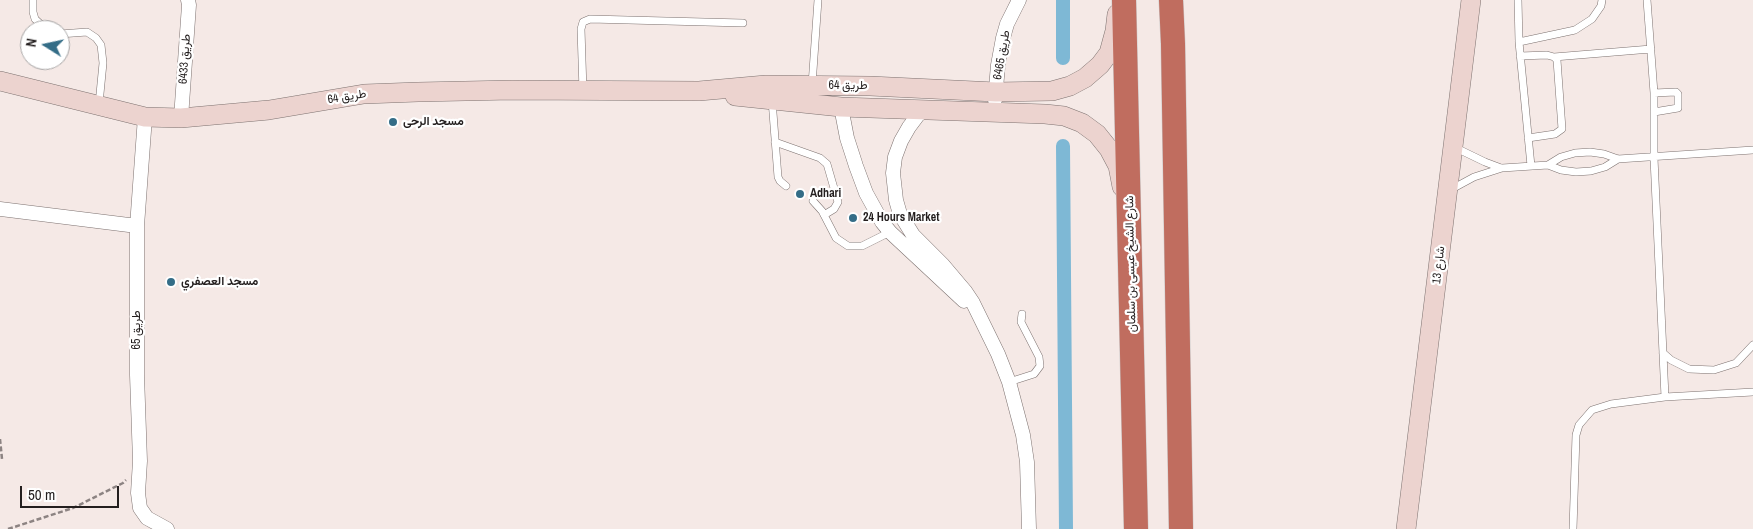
<!DOCTYPE html>
<html>
<head>
<meta charset="utf-8">
<style>
  body { margin:0 }
  #map { position:relative; width:1753px; height:529px; overflow:hidden; background:#f5e9e6; font-family:"Archivo Narrow",sans-serif }
  canvas { display:block }
  .north { position:absolute; left:20px; top:20px; width:50px; height:50px; box-sizing:border-box; background:#fff; border:1px solid #a7a5a5; border-radius:50%; rotate:280deg; font-size:14px; font-weight:700; line-height:20px; text-align:center; color:#231e1e }
  .north::after { content:''; display:block; margin:auto; width:18px; height:22px; background:#346d87; clip-path:polygon(50% 0,100% 100%,50% 72%,0 100%) }
  .scale { position:absolute; left:20px; top:486px; width:99px; height:22px; box-sizing:border-box; border:2px solid #231e1e; border-top:0; padding-left:6px; font-size:15px; line-height:18px; white-space:nowrap; color:#231e1e; -webkit-text-stroke:4px #fff; paint-order:stroke }
</style>
</head>
<body>
<div id="map">
<canvas width="1753" height="529"></canvas>
<div class="north">N</div>
<div class="scale">50 m</div>
</div>
<script>
const g = document.querySelector('canvas').getContext('2d');
g.lineJoin = 'round';
function toPath(rows) {
  const path = new Path2D();
  for (const r of rows) {
    path.moveTo(r[0], r[1]);
    for (let i = 2; i < r.length; i += 2) path.lineTo(r[i], r[i + 1]);
  }
  return path;
}
function strokePath(path, color, width, dash) {
  g.strokeStyle = color;
  g.lineWidth = width;
  g.lineCap = dash ? 'butt' : 'round';
  g.setLineDash(dash || []);
  g.stroke(path);
}
function drawText(font, color, halo, rows, align = 'center') {
  g.font = font + ' "Archivo Narrow",Vazirmatn,sans-serif';
  g.lineWidth = 4.5;
  g.setLineDash([]);
  g.textBaseline = 'middle';
  g.strokeStyle = halo;
  g.fillStyle = color;
  for (const [text, x, y, turn = 0] of rows) {
    g.save();
    g.translate(x, y);
    g.rotate((+turn || 0) * Math.PI / 180);
    g.textAlign = isNaN(turn) ? turn : align;
    if (halo) g.strokeText(text, 0, 0);
    g.fillText(text, 0, 0);
    g.restore();
  }
}
const canal = toPath([
  [1063,58,1063,0],
  [1063,146,1066,529]
]);
const path = toPath([
  [0,439,2,459,0,460],
  [8,529,73,508,123,483,126,480]
]);
const lane = toPath([
  [33,0,33,12,35,19,47,30],
  [1518,0,1519,42,1531,166],
  [1647,0,1654,93,1654,158,1665,397],
  [60,34,87,32,96,38,101,45,103,63,99,104],
  [1519,42,1575,30,1592,19,1601,6,1602,0],
  [1520,56,1547,55,1554,57,1557,60,1562,129,1555,134,1528,138],
  [1554,57,1651,49],
  [812,85,818,0],
  [583,91,581,29,583,22,590,19,743,23],
  [1654,93,1676,92,1678,94,1678,108,1654,112],
  [772,100,778,177,780,181,786,186],
  [775,142,820,158,827,164,838,202,834,209,824,215],
  [1454,147,1485,162,1501,168],
  [1548,165,1561,157,1575,153,1590,152,1604,154,1618,159,1753,150],
  [1450,190,1474,177,1502,168,1548,165,1561,170,1576,172,1591,171,1605,167,1618,159],
  [813,201,822,211,836,238,848,246,862,246,890,232],
  [1663,353,1671,360,1689,369,1714,370,1736,363,1753,345],
  [1009,382,1034,374,1040,366,1039,357,1021,322,1022,314],
  [1573,529,1576,435,1579,425,1592,410,1611,404,1665,397,1753,392]
]);
const street = toPath([
  [995,100,998,65,1003,38,1007,24,1019,0],
  [841,107,847,138,856,166,866,193,882,222,890,232,964,301],
  [925,110,918,115,909,127,901,141,895,157,893,173,896,200,900,214,913,235,943,265,965,291,973,303,998,354,1009,382,1023,435,1027,462,1029,529],
  [145,117,137,226,137,375,140,461,138,493,140,508,147,518,167,529],
  [181,118,189,5,188,0],
  [0,209,137,226]
]);
const secondary = toPath([
  [0,81,145,117,181,118,269,110,364,94,418,92,512,90,699,91,766,85,870,86,996,92,1052,91,1070,86,1085,78,1100,65,1109,53,1115,31,1117,14],
  [735,96,841,107,1045,114,1064,116,1082,123,1097,134,1109,149,1118,166,1122,187],
  [1406,529,1471,0]
]);
const highway = toPath([
  [1124,0,1136,529],
  [1171,0,1173,44,1181,529]
]);
const markers = [
  [393,122,5,"#346d87"],
  [800,194,5,"#346d87"],
  [853,218,5,"#346d87"],
  [171,282,5,"#346d87"]
];
const streetNames = [
  ["طريق 6465",1002,55,-80],
  ["طريق 6433",185,59,-86],
  ["طريق 64",848,86],
  ["طريق 64",347,97,-9],
  ["شارع الشيخ عيسى بن سلمان",1131,264,-91],
  ["شارع 13",1439,265,-83],
  ["طريق 65",137,330,-90]
];
const poiNames = [
  ["مسجد الرحى",403,122],
  ["Adhari",810,194],
  ["24 Hours Market",863,218],
  ["مسجد العصفري",181,282]
];
strokePath(canal, '#7eb8d5', 14);
strokePath(lane, '#7d7270', 8);
strokePath(street, '#7d7270', 15);
strokePath(secondary, '#7d7270', 20);
strokePath(highway, '#cac9c9', 25);
strokePath(path, '#8c8382', 2.5, [5, 2.5]);
strokePath(lane, '#fff', 7);
strokePath(street, '#fff', 14);
strokePath(secondary, '#ecd3cf', 19);
strokePath(highway, '#c06d5f', 24);
for (const [x, y, r, color] of markers) {
  const dot = new Path2D();
  dot.arc(x, y, r, 0, 2 * Math.PI);
  g.fillStyle = color;
  g.fill(dot);
  strokePath(dot, '#fff', 2);
}
drawText('12px', '#231e1e', '#fff', streetNames);
drawText('bold 12px', '#231e1e', '#fff', poiNames, 'left');
</script>
</body>
</html>
